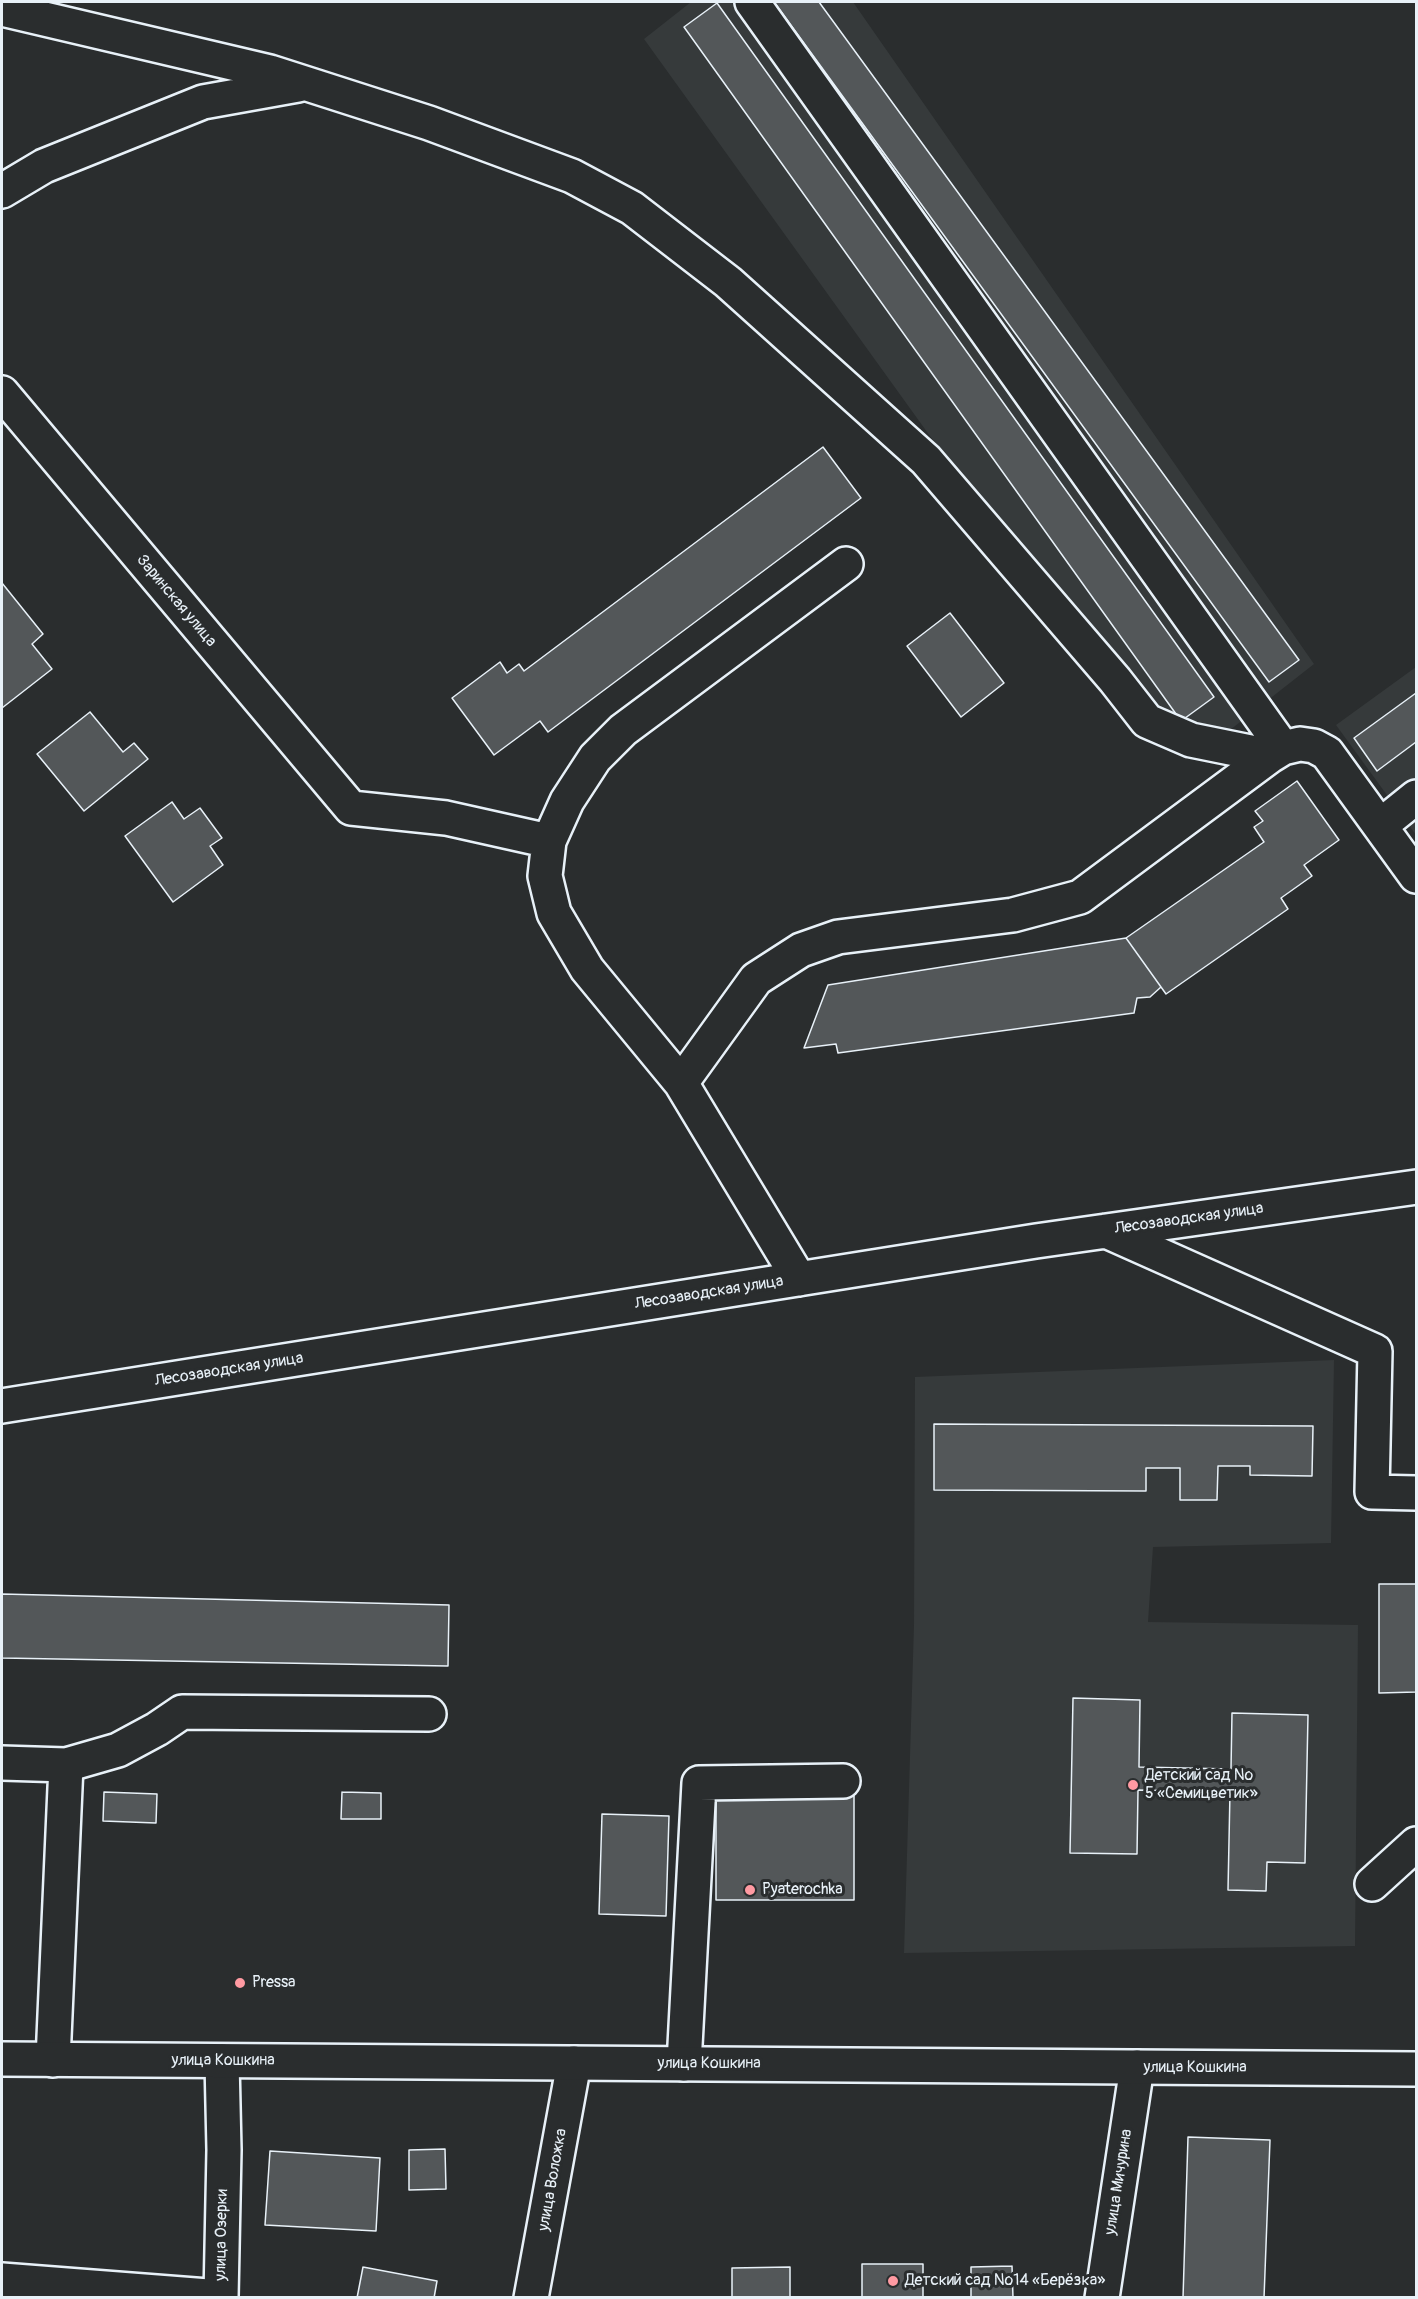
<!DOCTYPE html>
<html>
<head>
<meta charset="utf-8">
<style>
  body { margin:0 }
  #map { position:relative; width:1418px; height:2299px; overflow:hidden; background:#2a2d2e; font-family:Pangolin,sans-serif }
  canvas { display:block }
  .frame { position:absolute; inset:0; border:3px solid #e8f1f8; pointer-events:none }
</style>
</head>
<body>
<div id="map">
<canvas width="1418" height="2299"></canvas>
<div class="frame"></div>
</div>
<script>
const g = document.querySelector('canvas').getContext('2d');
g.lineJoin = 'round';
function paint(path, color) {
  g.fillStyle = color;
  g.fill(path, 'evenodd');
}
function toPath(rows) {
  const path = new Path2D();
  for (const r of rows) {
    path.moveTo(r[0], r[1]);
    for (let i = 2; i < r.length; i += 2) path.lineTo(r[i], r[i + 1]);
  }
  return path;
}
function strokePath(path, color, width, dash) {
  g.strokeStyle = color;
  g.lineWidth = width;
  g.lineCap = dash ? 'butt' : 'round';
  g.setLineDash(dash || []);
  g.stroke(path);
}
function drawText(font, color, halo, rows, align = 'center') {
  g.font = font + ' Pangolin,sans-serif';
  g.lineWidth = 6;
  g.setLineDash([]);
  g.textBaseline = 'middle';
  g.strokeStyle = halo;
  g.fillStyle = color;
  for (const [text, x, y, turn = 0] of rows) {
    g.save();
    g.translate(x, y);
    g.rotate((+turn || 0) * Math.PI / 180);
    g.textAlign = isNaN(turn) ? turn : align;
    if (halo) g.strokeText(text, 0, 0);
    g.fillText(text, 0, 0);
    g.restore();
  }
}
const built = toPath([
  [691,2,853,2,1314,664,1207,748,1151,743,644,39],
  [1416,667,1416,835,1336,725],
  [1334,1360,1331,1543,1153,1547,1148,1622,1358,1625,1355,1946,904,1953,914,1625,915,1377]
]);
const building = toPath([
  [774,2,819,2,1299,660,1269,682,774,2],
  [717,3,1214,697,1181,721,684,27,717,3],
  [823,447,861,498,548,732,540,721,494,755,452,698,500,662,507,673,519,664,524,671,823,447],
  [2,583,43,634,32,644,52,669,2,708,2,583],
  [950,613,1004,683,961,717,907,646,950,613],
  [1416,693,1416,742,1377,771,1354,738,1416,693],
  [90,712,123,752,134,743,148,759,84,811,37,754,90,712],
  [1297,781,1339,840,1304,865,1312,876,1281,898,1288,909,1166,994,1126,938,1264,842,1254,827,1263,821,1255,811,1297,781],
  [172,802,184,819,200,808,222,838,210,846,223,865,173,902,125,836,172,802],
  [1126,938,1161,987,1150,997,1137,998,1134,1013,838,1053,836,1044,804,1048,828,985,1126,938],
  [934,1424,1313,1426,1312,1476,1250,1475,1250,1466,1218,1466,1217,1500,1180,1500,1180,1468,1146,1468,1146,1491,934,1490,934,1424],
  [1379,1584,1416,1584,1416,1692,1379,1693,1379,1584],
  [2,1594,449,1605,448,1666,2,1658,2,1594],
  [1073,1698,1140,1700,1139,1767,1231,1769,1232,1713,1308,1715,1305,1863,1267,1862,1266,1891,1228,1890,1230,1792,1138,1790,1137,1854,1070,1853,1073,1698],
  [104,1792,157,1794,156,1823,103,1821,104,1792],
  [342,1792,381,1793,381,1819,341,1819,342,1792],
  [854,1795,854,1900,716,1900,716,1796,854,1795],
  [602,1814,669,1816,666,1916,599,1914,602,1814],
  [1188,2137,1270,2140,1264,2298,1183,2298,1188,2137],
  [445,2149,446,2189,409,2190,409,2150,445,2149],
  [270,2151,380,2158,376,2231,265,2225,270,2151],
  [862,2264,923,2264,923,2298,862,2298,862,2264],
  [1012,2266,1013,2298,971,2298,971,2267,1012,2266],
  [363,2267,437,2281,434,2298,357,2298,363,2267],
  [790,2267,790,2298,732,2298,732,2268,790,2267]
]);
const minor = toPath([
  [752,2,1283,748],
  [2,9,270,72,429,123,572,176,632,208,728,282,926,460,1115,680,1147,721,1191,740,1270,756],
  [2,191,44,166,203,102,298,85],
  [2,393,351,808,446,818,549,841],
  [1380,826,1416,797],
  [681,1083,587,969,554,913,545,876,549,841,567,801,595,758,623,730,846,564],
  [1106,1231,1375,1351,1372,1492,1416,1493],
  [799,1279,681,1083,756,979,801,950,838,937,1013,915,1080,897,1270,756,1283,748,1300,744,1314,746,1327,753,1416,876],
  [2,1406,1036,1241,1416,1187],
  [2,1763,66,1765],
  [1372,1884,1416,1844],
  [53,2060,66,1765,118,1750,157,1729,182,1712,429,1714],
  [684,2064,699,1783,843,1781],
  [2,2280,221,2297,224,2150,222,2061],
  [531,2298,574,2063],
  [1102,2298,1137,2067]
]);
const major = toPath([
  [2,2059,1416,2069]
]);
const markers = [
  [1133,1785,6,"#ff9aa2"],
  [750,1890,6,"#ff9aa2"],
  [240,1983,6,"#ff9aa2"],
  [893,2281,6,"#ff9aa2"]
];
const streetNames = [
  ["Заринская улица",176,601,50],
  ["Лесозаводская улица",1189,1219,-8],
  ["Лесозаводская улица",709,1293,-9],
  ["Лесозаводская улица",229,1370,-9],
  ["улица Кошкина",223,2061],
  ["улица Кошкина",709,2064],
  ["улица Кошкина",1195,2068],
  ["улица Воложка",553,2180,-80],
  ["улица Мичурина",1119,2182,-81],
  ["улица Озерки",222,2235,-89]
];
const poiNames = [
  ["Детский сад №",1145,1776],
  ["5 «Семицветик»",1145,1794],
  ["Pyaterochka",762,1890],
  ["Pressa",252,1983],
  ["Детский сад №14 «Берёзка»",905,2281]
];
paint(built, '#363a3b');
paint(building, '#535759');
strokePath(building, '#e8f1f8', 1.5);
strokePath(minor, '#e8f1f8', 38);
strokePath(major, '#e8f1f8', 38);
strokePath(minor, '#2a2d2e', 33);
strokePath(major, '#2a2d2e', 33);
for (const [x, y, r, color] of markers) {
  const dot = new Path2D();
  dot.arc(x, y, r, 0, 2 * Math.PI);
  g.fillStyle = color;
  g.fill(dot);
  strokePath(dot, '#2a2d2e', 2);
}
drawText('16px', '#e8f1f8', '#2a2d2e', streetNames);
drawText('16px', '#e8f1f8', '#2a2d2e', poiNames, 'left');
</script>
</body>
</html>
